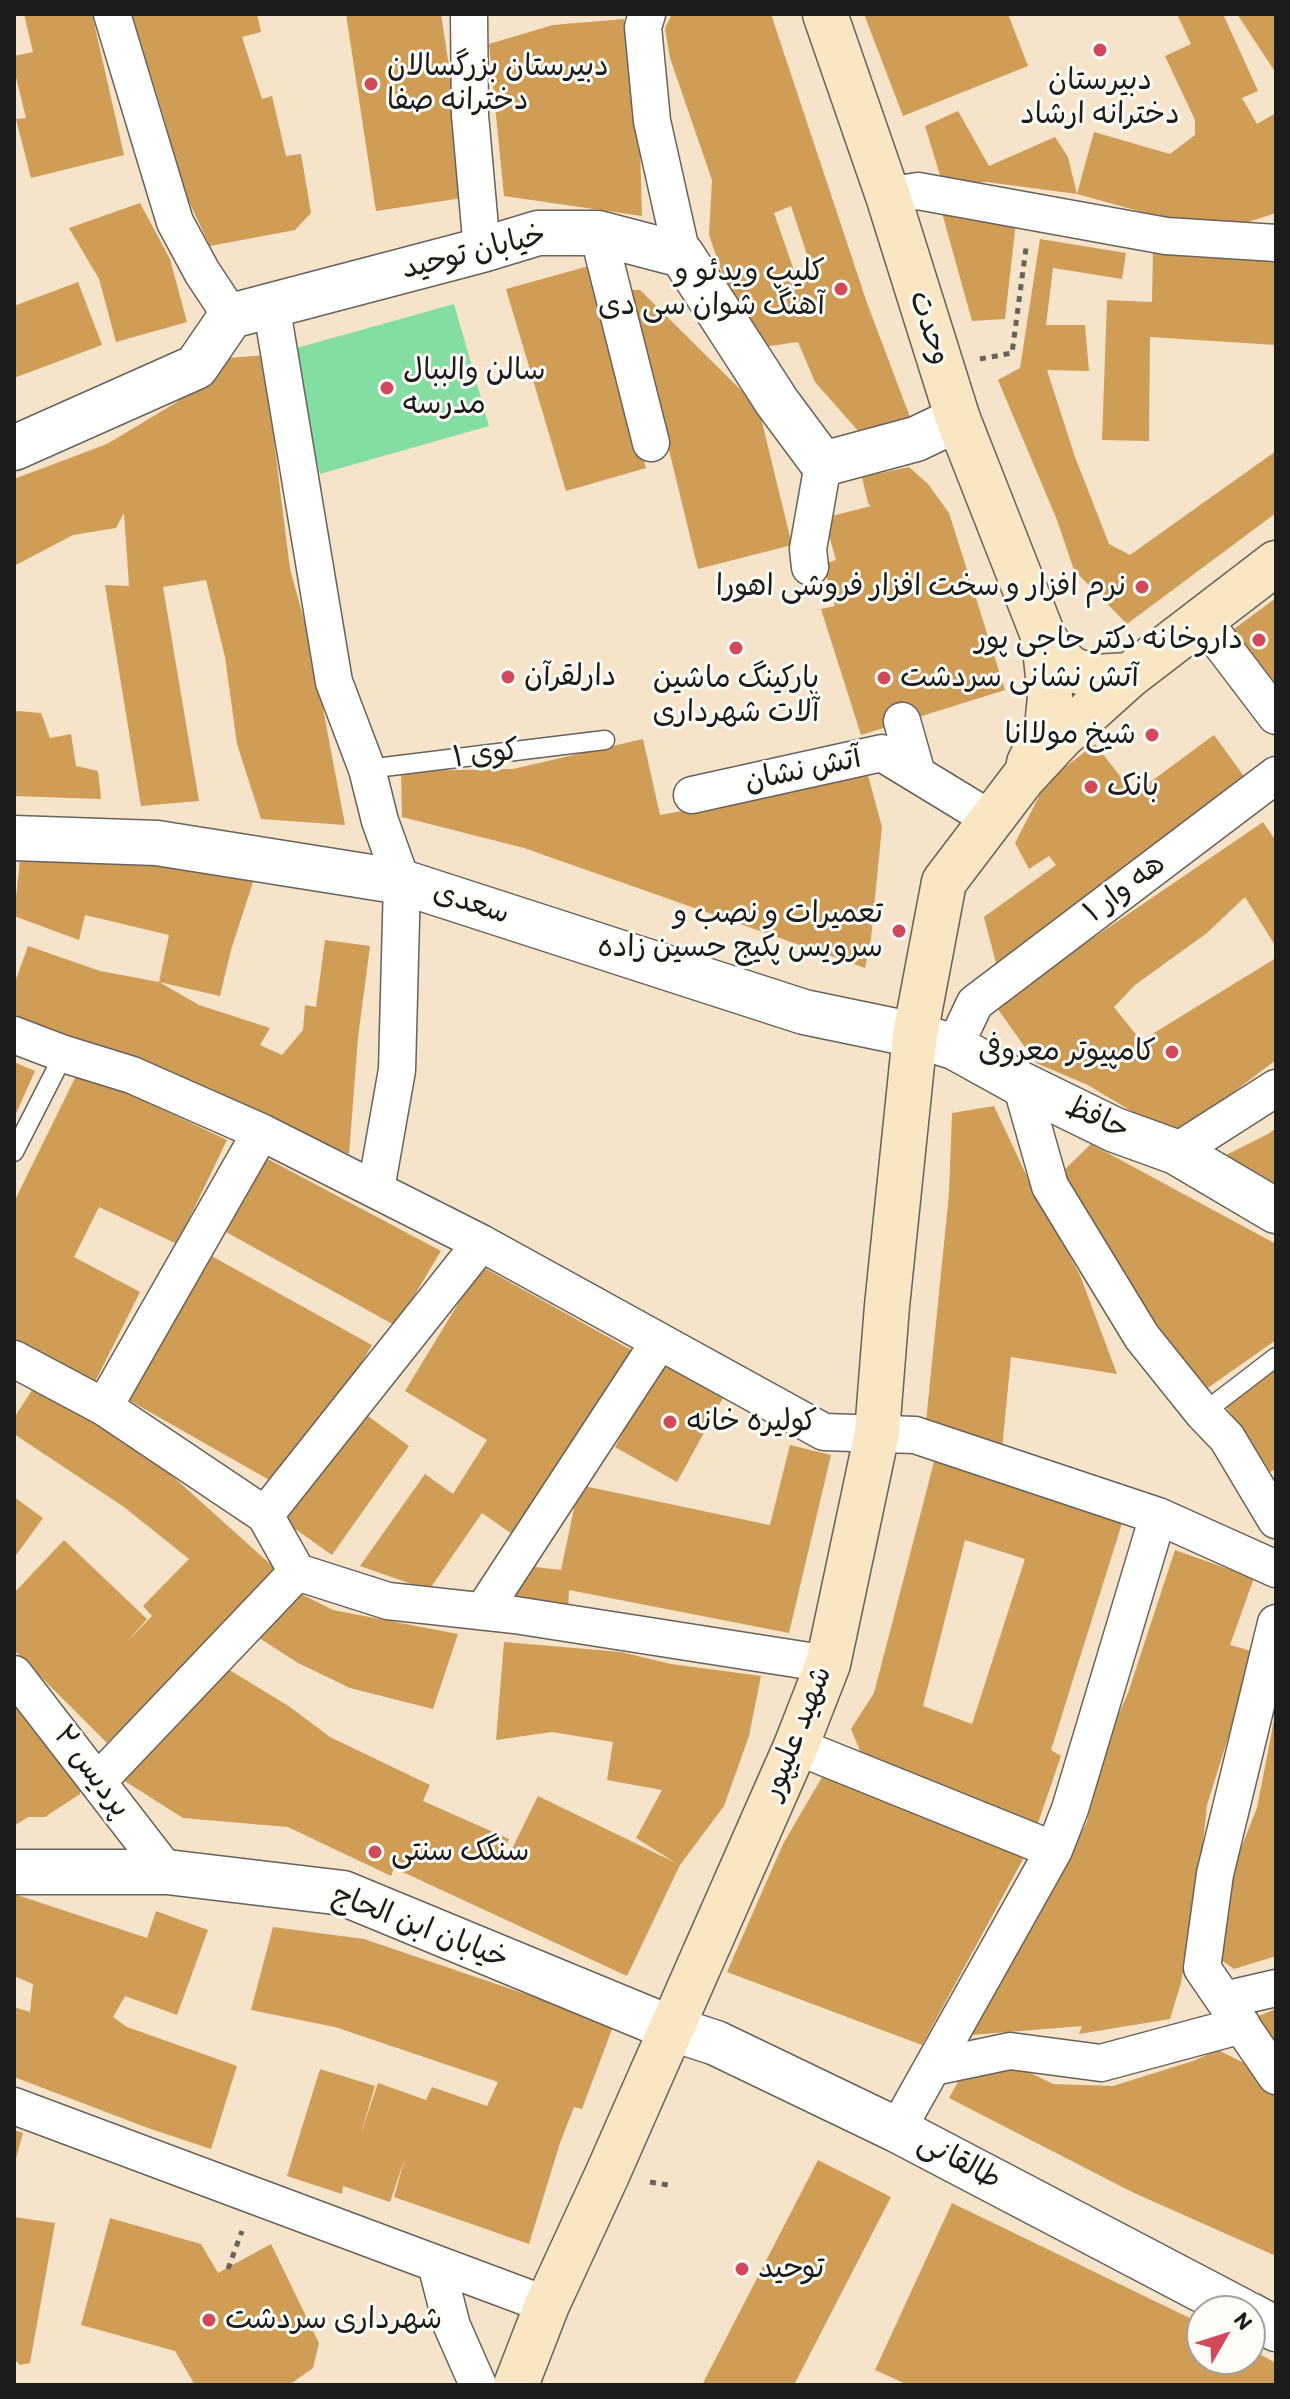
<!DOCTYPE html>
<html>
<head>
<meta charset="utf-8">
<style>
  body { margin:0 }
  #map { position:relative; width:1290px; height:2399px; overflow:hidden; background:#f5e3ca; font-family:Itim,sans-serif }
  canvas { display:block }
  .frame { position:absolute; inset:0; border:16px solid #1c1c1c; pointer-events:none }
  .north { position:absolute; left:1186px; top:2295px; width:80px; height:80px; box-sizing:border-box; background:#fdfcf7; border:2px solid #a3a29f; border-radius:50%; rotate:51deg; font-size:22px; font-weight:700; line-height:32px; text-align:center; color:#1c1c1c }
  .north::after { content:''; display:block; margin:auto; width:28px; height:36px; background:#d1495b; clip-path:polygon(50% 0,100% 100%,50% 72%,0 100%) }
</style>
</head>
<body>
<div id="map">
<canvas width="1290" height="2399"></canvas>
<div class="frame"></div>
<div class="north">N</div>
</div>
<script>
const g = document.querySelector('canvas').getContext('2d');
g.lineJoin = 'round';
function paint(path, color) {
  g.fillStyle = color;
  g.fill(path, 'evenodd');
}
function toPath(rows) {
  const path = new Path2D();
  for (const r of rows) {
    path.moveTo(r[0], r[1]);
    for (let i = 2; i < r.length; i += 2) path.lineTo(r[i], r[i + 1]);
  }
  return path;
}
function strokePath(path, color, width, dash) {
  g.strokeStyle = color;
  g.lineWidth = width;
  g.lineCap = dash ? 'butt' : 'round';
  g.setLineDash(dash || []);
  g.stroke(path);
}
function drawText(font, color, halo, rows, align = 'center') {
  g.font = font + ' Itim,"Playpen Sans Arabic",sans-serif';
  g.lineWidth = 6;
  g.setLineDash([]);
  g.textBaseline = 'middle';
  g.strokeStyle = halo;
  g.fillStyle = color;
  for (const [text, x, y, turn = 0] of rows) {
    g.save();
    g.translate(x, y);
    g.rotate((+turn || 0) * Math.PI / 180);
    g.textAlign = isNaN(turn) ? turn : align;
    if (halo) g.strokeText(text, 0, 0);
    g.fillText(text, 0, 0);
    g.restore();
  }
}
const green = toPath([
  [454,304,489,426,320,474,286,351]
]);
const building = toPath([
  [24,14,92,14,124,155,31,178,16,119,26,118,14,69,14,56,33,52],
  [132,14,257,14,261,32,242,37,262,99,272,96,286,156,301,154,311,213,295,230,210,246,179,181,165,121],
  [346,14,441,14,469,197,376,211],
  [672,14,771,14,867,303,910,417,860,433,815,382,798,342,756,348,733,304,709,235,712,180,670,58,665,28],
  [791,206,814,276,798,282,774,213],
  [864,14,1008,14,1028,66,903,116],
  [1177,14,1223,14,1258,91,1242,98,1257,124,1276,113,1276,213,1233,227,1153,215,1077,194,1094,132,1170,154,1195,135,1195,120,1165,56,1191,44],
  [1237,14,1276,14,1276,73,1268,61],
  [624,19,627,62,639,112,642,216,504,196,489,44,553,25],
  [958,111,989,166,1055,137,1068,157,1077,194,986,182,943,185,925,126],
  [140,203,170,259,187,322,116,342,99,279,69,228],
  [941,209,1016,222,1005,319,972,321],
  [1040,239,1126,253,1122,279,1053,268,1046,325,1085,325,1089,371,1047,370,1075,457,1109,544,1130,555,1276,451,1276,513,1127,624,1074,570,1057,520,998,380,1020,368],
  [1153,248,1276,254,1276,345,1150,337,1149,441,1102,440,1107,300,1152,302],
  [589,266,646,468,566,491,506,289],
  [78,282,102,345,14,378,14,306],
  [630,290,640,290,754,403,760,414,792,545,698,569],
  [268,355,272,425,290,569,311,645,345,825,261,819,237,744,225,657,206,580,163,587,199,801,141,806,105,585,129,586,124,513,116,528,73,535,14,566,14,479,107,444,177,402,226,358],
  [909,467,928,484,949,513,1005,690,861,735,821,609,835,606,823,564,836,560,824,518,871,506,868,503,862,477],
  [1276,598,1276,684,1234,629],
  [18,711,41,713,50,738,71,734,76,766,98,771,101,799,14,796,14,712],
  [1214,735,1251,786,997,967,984,917,1056,865,1049,856,1029,869,1015,843,1047,781,1095,744,1134,794],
  [643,739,660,815,764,796,866,768,882,827,871,939,865,968,524,848,402,817,401,771,513,769],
  [1263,822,1276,841,1276,947,1245,897,1207,933,1135,985,1114,1007,1141,1041,1276,958,1276,1060,1202,1116,1169,1134,1088,1085,1036,1063,995,1005],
  [20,860,100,860,192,867,255,876,231,950,220,996,159,982,199,1005,270,1028,260,1045,282,1055,303,1030,305,1005,316,1007,325,940,370,946,358,1038,349,1154,109,1048,76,1040,14,1018,14,985,28,946,100,971,159,982,169,935,85,915,79,940,14,916],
  [14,1062,35,1071,14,1118],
  [79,1070,227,1140,177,1244,99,1207,74,1257,140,1292,94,1384,14,1343,14,1202],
  [994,1106,1030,1183,1080,1275,1117,1374,1011,1357,1002,1449,926,1422,949,1194,952,1113],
  [1276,1128,1276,1184,1226,1155,1268,1134],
  [1091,1144,1276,1244,1276,1340,1202,1392,1110,1256,1063,1171],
  [266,1158,441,1251,396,1326,226,1232],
  [208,1254,372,1345,335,1408,271,1481,127,1399],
  [481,1266,633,1351,599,1408,548,1479,512,1534,482,1513,429,1590,360,1566,425,1474,453,1494,487,1440,405,1391],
  [662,1362,724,1396,677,1482,615,1447],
  [1276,1363,1276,1469,1270,1472,1222,1401],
  [34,1387,104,1427,160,1465,278,1571,107,1743,14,1650,14,1593,64,1540,147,1619,127,1642,152,1616,143,1606,189,1559,124,1507,14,1434,14,1418],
  [361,1411,409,1446,332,1555,281,1519],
  [790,1445,831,1455,789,1633,569,1590,568,1610,512,1600,526,1566,561,1570,579,1485,770,1525],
  [935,1458,1123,1520,1051,1750,1061,1756,1038,1823,865,1763,851,1729,874,1693],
  [965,1540,1025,1559,972,1724,923,1706],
  [14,1497,43,1518,14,1558],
  [1175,1550,1254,1578,1230,1645,1255,1652,1207,1805,1200,1871,1181,1983,1170,2019,1079,2034,1082,2026,972,2035,1087,1822,1101,1755,1128,1693],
  [291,1589,333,1610,458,1634,433,1709,350,1688,298,1663,253,1634],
  [504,1642,621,1652,671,1664,761,1676,749,1736,724,1806,680,1865,627,1976,394,1868,391,1876,288,1827,183,1818,123,1780,223,1666,290,1707,330,1737,430,1785,423,1801,509,1839,502,1854,508,1857,538,1796,676,1863,636,1838,662,1790,607,1780,613,1742,552,1732,496,1740],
  [14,1699,82,1779,80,1794,45,1817,28,1817,14,1826],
  [1275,1715,1276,1956,1234,1969,1214,1955,1231,1873,1257,1808],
  [825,1772,1028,1850,922,2045,727,1972,783,1844],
  [14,1894,147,1938,156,1911,208,1930,177,2015,125,1996,113,2017,127,2027,237,2066,211,2149,148,2128,14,2077,14,2007,30,2012,33,1984,14,1976],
  [273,1927,364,1939,614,2024,582,2109,574,2107,560,2143,529,2244,394,2197,405,2158,390,2202,343,2186,342,2194,287,2176,320,2069,375,2086,361,2133,378,2083,426,2100,432,2087,487,2106,498,2082,335,2027,251,2010],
  [1276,2009,1276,2053,1253,2018],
  [1218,2050,1262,2072,1276,2100,1276,2256,1132,2192,949,2098,964,2071,1010,2063,1053,2084,1113,2086,1193,2061],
  [14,2130,23,2133,15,2162,14,2162],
  [818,2160,891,2197,794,2385,702,2385],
  [952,2203,1202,2324,1202,2359,1250,2359,1250,2349,1276,2363,1276,2385,908,2385,875,2370],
  [14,2217,55,2223,30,2363,20,2365,14,2359],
  [110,2218,201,2244,218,2273,271,2244,319,2343,313,2368,289,2385,195,2385,175,2351,81,2325]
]);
const path = toPath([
  [980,359,1012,353,1026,248],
  [650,2182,673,2186],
  [228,2269,242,2231]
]);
const service = toPath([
  [367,769,605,740],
  [14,1152,64,1054],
  [1203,1413,1276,1357]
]);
const minor = toPath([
  [112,14,175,222,202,272,231,316],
  [469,14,470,115,482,250],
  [647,14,643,27,652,121,682,255],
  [888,196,918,191,1166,236,1276,243],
  [598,233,651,443],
  [271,304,334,682,367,769,380,821,402,882,397,1070,376,1189],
  [810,567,808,549,823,464],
  [1203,620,1276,716],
  [902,721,917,774],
  [692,795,882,753,992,820],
  [14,1035,64,1054,132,1075,261,1132,481,1243,824,1432,915,1435,1158,1516,1276,1569],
  [954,1047,975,1003,1276,775],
  [1021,1084,1050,1186,1142,1337,1203,1413,1227,1438,1276,1520],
  [1176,1152,1276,1088],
  [14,1359,104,1407,265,1515,297,1572,388,1601,515,1615,828,1664],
  [104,1407,261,1132],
  [265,1515,481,1243],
  [483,1611,659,1342],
  [1276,1623,1215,1874,1202,1968,1276,2076],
  [14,1674,167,1872],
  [796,1746,1054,1850],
  [98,1781,297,1572],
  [1224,2000,1276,1988],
  [934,2067,1010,2051,1101,2063,1242,2025],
  [14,2106,547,2305],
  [897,2130,1054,1850,1070,1809,1158,1516],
  [436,2264,452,2326,478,2385]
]);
const tertiary = toPath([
  [14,448,196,367,231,316,482,250,538,233,598,233,682,255,777,402,823,464,916,439,958,419],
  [14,838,157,843,402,882,804,1012,915,1035,954,1047,1021,1084,1115,1130,1176,1152,1276,1211],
  [14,1872,167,1872,343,1893,670,2028,716,2043,897,2130,1242,2311],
  [1250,2315,1276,2329]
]);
const secondary = toPath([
  [825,14,888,196,958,419,1044,638,1057,656,1071,669,1094,677,1130,675],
  [1029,763,1047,727,1050,697,1044,638],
  [516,2385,547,2305,607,2175,796,1746,828,1664,877,1433,887,1306,915,1035,944,882,1023,778,1061,737,1130,675,1276,563]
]);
const markers = [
  [1100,50,8,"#d1495b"],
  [371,84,8,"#d1495b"],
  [841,289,8,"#d1495b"],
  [387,388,8,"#d1495b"],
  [1142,587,8,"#d1495b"],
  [1259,640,8,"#d1495b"],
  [736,648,8,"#d1495b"],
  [508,677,8,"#d1495b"],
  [884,678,8,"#d1495b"],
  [1152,735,8,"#d1495b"],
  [1091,787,8,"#d1495b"],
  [899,931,8,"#d1495b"],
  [1172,1052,8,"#d1495b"],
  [670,1422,8,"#d1495b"],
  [375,1852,8,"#d1495b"],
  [742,2269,8,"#d1495b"],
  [209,2320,8,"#d1495b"]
];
const poiNames = [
  ["دبیرستان بزرگسالان",387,67],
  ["دخترانه صفا",387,101],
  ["دبیرستان",1100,81,"center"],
  ["دخترانه ارشاد",1100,115,"center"],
  ["کلیپ ویدئو و",825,272,"right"],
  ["آهنگ شوان سی دی",825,306,"right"],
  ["سالن والببال",403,371],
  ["مدرسه",403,405],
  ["نرم افزار و سخت افزار فروشی اهورا",1126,587,"right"],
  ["داروخانه دکتر حاجی پور",1243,640,"right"],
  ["دارلقرآن",524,677],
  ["آتش نشانی سردشت",900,678],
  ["پارکینگ ماشین",736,679,"center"],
  ["آلات شهرداری",736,713,"center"],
  ["شیخ مولاانا",1136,735,"right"],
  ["بانک",1107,787],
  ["تعمیرات و نصب و",883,914,"right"],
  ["سرویس پکیج حسین زاده",883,948,"right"],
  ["کامپیوتر معروفی",1156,1052,"right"],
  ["کولیره خانه",686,1422],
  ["سنگک سنتی",391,1852],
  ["توحید",758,2269],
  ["شهرداری سردشت",225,2320]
];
const streetNames = [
  ["خیابان توحید",474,253,-14],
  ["وحدت",929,328,72],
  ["کوی ۱",486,755,-7],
  ["آتش نشان",803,771,-12],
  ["هه وار ۱",1125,889,-37],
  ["سعدی",471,904,18],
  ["حافظ",1097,1119,24],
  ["شهید علیپور",798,1733,-68],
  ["پردیس ۲",91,1772,53],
  ["خیابان ابن الحاج",420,1928,21],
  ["طالقانی",959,2162,28]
];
paint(green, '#84dda2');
paint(building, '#d09d57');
strokePath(service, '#686259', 21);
strokePath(minor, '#686259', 39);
strokePath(tertiary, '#686259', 47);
strokePath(secondary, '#686259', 47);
strokePath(path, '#686259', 5, [6, 6]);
strokePath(service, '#fff', 18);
strokePath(minor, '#fff', 36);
strokePath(tertiary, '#fff', 44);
strokePath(secondary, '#f9e7c3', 44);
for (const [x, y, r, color] of markers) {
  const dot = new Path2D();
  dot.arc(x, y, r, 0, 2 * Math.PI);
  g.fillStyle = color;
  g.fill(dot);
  strokePath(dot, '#fdfcf7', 3);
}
drawText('30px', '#1c1c1c', '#fdfcf7', poiNames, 'left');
drawText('30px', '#1c1c1c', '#fdfcf7', streetNames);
</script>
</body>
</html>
